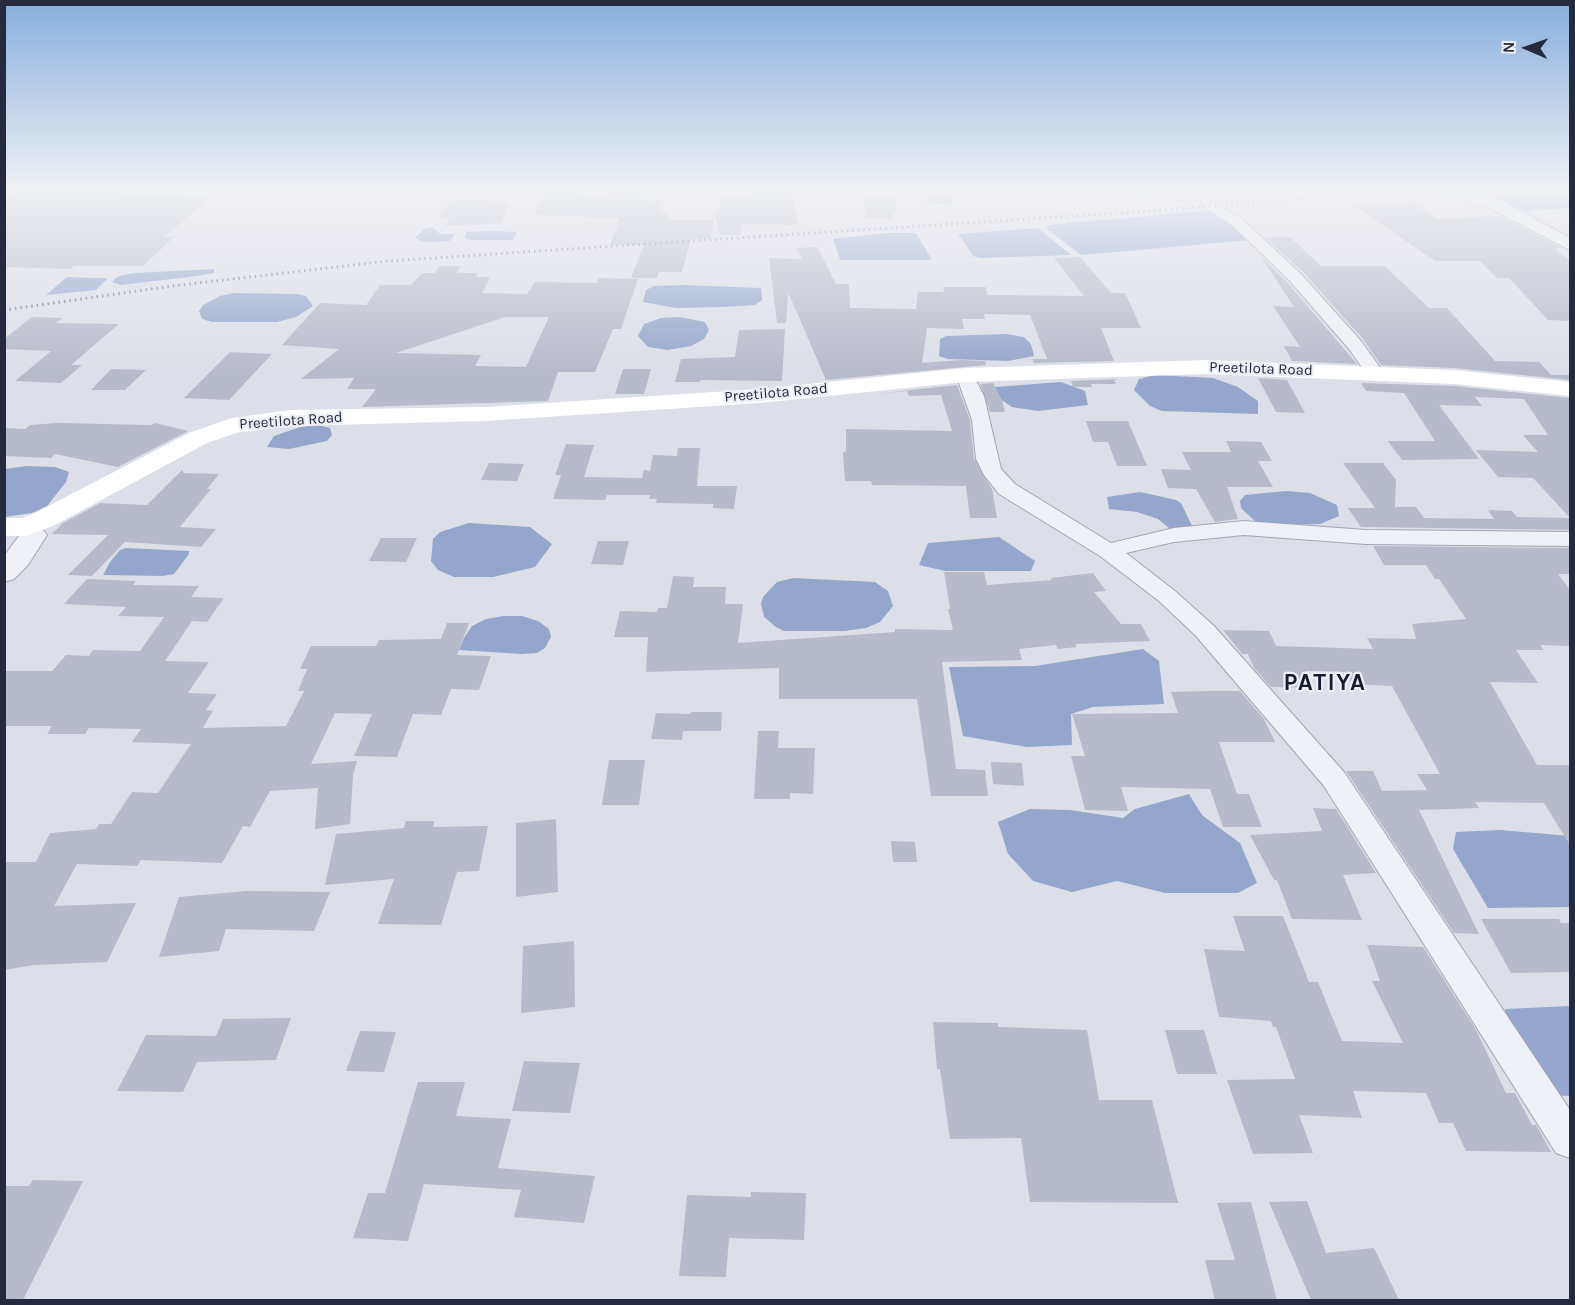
<!DOCTYPE html>
<html>
<head>
<meta charset="utf-8">
<style>
  body { margin:0 }
  #map { position:relative; width:1575px; height:1305px; overflow:hidden; background:#dddfe8; font-family:Karla,sans-serif }
  canvas { display:block }
  .frame { position:absolute; inset:0; border:6px solid #252a40; pointer-events:none }
  .north { position:absolute; left:1497px; top:18px; width:60px; height:60px; -webkit-text-stroke:4px #eceff6; paint-order:stroke; rotate:272deg; font-size:16px; font-weight:700; line-height:24px; text-align:center; color:#252a40 }
  .north::after { content:''; display:block; margin:auto; width:21px; height:27px; background:#252a40; clip-path:polygon(50% 0,100% 100%,50% 72%,0 100%) }
</style>
</head>
<body>
<div id="map">
<canvas width="1575" height="1305"></canvas>
<div class="frame"></div>
<div class="north">N</div>
</div>
<script>
const g = document.querySelector('canvas').getContext('2d');
g.lineJoin = 'round';
function paint(path, color) {
  g.fillStyle = color;
  g.fill(path, 'evenodd');
}
function toPath(rows) {
  const path = new Path2D();
  for (const r of rows) {
    path.moveTo(r[0], r[1]);
    for (let i = 2; i < r.length; i += 2) path.lineTo(r[i], r[i + 1]);
  }
  return path;
}
function strokePath(path, color, width, dash) {
  g.strokeStyle = color;
  g.lineWidth = width;
  g.lineCap = dash ? 'butt' : 'round';
  g.setLineDash(dash || []);
  g.stroke(path);
}
function drawText(font, color, halo, rows, align = 'center') {
  g.font = font + ' Karla,sans-serif';
  g.lineWidth = 4.5;
  g.setLineDash([]);
  g.textBaseline = 'middle';
  g.strokeStyle = halo;
  g.fillStyle = color;
  for (const [text, x, y, turn = 0] of rows) {
    g.save();
    g.translate(x, y);
    g.rotate((+turn || 0) * Math.PI / 180);
    g.textAlign = isNaN(turn) ? turn : align;
    if (halo) g.strokeText(text, 0, 0);
    g.fillText(text, 0, 0);
    g.restore();
  }
}
const water = toPath([
  [598,189,656,189,659,192,653,196,629,197,609,195],
  [1110,189,1186,189,1187,191,1187,193,1136,197],
  [1529,189,1570,189,1570,208,1524,211,1495,197,1496,194],
  [928,190,948,190,951,191,953,205,926,203,923,200,926,198,932,196,927,194],
  [1202,211,1215,213,1233,223,1252,240,1081,255,1047,229,1048,225],
  [432,227,440,234,455,234,450,241,423,242,415,238,425,228],
  [1038,228,1071,255,980,258,973,256,958,234],
  [466,232,490,231,517,232,513,240,470,240,465,238],
  [885,233,916,233,932,260,840,260,833,239],
  [214,269,214,273,189,277,121,285,112,282,117,277,133,273],
  [67,277,97,278,108,278,96,290,46,295],
  [683,285,761,288,762,300,755,305,722,307,676,308,643,302,646,290,654,286],
  [234,293,297,294,306,296,313,306,296,317,277,322,212,322,202,319,199,311,203,305,220,296],
  [680,317,705,322,709,330,704,339,691,346,667,350,648,347,638,336,644,324,661,318],
  [1006,334,1024,337,1031,344,1034,356,1008,361,948,359,939,356,940,339,946,336],
  [1155,375,1213,378,1238,387,1258,401,1258,414,1162,411,1150,406,1134,390,1139,379],
  [1061,382,1085,391,1088,405,1038,411,1012,407,994,395,995,387],
  [318,425,330,428,332,435,327,441,289,449,267,447,274,436,300,427],
  [27,466,55,467,69,472,66,482,47,506,32,513,5,517,5,469],
  [1286,491,1310,493,1337,505,1339,516,1320,524,1286,525,1255,521,1241,508,1240,501,1245,495],
  [1140,492,1176,500,1181,503,1194,530,1169,528,1158,519,1137,512,1109,509,1107,497],
  [469,523,530,527,552,544,535,567,493,577,454,577,438,570,431,561,433,539,440,532],
  [999,537,1035,561,1031,571,945,571,919,565,928,543],
  [126,548,189,551,189,554,174,574,163,576,103,575,110,562,120,550],
  [793,578,875,582,888,591,893,606,880,622,866,628,844,631,784,631,776,627,764,617,761,604,763,597,777,582],
  [503,616,522,616,538,621,549,629,551,637,545,648,537,653,521,654,459,650,464,638,472,626,486,619],
  [1143,649,1159,661,1164,704,1093,707,1071,714,1072,745,1027,747,963,736,949,667,1035,666],
  [1189,794,1202,815,1240,843,1257,883,1238,893,1165,893,1117,881,1072,892,1033,881,1008,854,998,822,1030,809,1070,810,1123,818,1135,809],
  [1500,830,1570,836,1570,907,1488,908,1453,849,1456,832],
  [1570,1006,1570,1096,1545,1095,1508,1037,1505,1009]
]);
const building = toPath([
  [19,189,129,189,124,193,212,196,164,237,174,237,143,266,74,266,71,269,4,267,4,199],
  [543,189,585,189,582,195,663,201,660,214,669,214,668,220,714,220,711,239,691,239,682,272,659,272,657,278,631,278,644,245,610,245,620,218,535,215],
  [749,189,791,189,798,225,743,224,741,235,720,235,714,211,719,211,721,198,748,198],
  [864,196,894,196,896,213,891,213,892,219,866,219],
  [451,200,488,200,487,203,510,203,501,223,445,226,450,218,438,218],
  [1415,203,1437,219,1499,216,1562,248,1555,249,1570,260,1570,321,1548,320,1509,278,1497,278,1480,261,1435,261,1353,205],
  [1290,237,1321,266,1385,266,1429,308,1447,308,1495,361,1539,362,1551,375,1570,375,1570,380,1454,368,1381,365,1363,339,1303,272,1266,238],
  [817,247,836,284,849,284,850,308,916,309,918,292,944,292,943,287,986,287,987,295,1084,296,1054,258,1080,257,1111,293,1125,293,1141,328,1101,328,1114,361,1034,363,1032,359,1047,359,1030,315,984,314,985,319,962,319,964,329,927,328,922,363,962,360,985,361,986,365,826,380,788,292,786,323,777,323,769,258,802,259,796,248],
  [1261,257,1287,282,1357,364,1292,361,1284,346,1300,347,1273,306,1294,307],
  [440,266,461,266,457,273,477,273,477,277,490,277,482,293,527,294,535,282,597,283,599,278,638,279,621,329,613,329,595,372,558,372,548,401,362,407,376,389,347,389,354,378,301,379,339,349,282,345,320,303,366,305,380,285,411,285,422,273,435,273],
  [505,317,549,317,526,367,475,366,481,355,396,353],
  [32,317,62,318,56,323,119,324,71,365,82,365,61,383,15,381,51,351,4,349,4,339],
  [785,329,782,381,700,380,700,382,675,382,681,359,735,357,739,330],
  [230,352,272,354,229,400,184,398],
  [111,369,146,370,125,390,91,390],
  [623,369,651,369,644,394,615,394],
  [1258,378,1287,380,1305,413,1276,412],
  [1121,379,1114,380,1116,384,1091,384,1092,387,1073,387,1071,381,1068,381],
  [993,383,1002,400,1005,412,990,412,980,384],
  [1361,383,1454,386,1570,398,1570,530,1361,527,1348,508,1375,508,1343,463,1383,463,1396,480,1395,507,1416,507,1424,518,1494,519,1488,510,1512,511,1517,517,1570,518,1533,478,1498,477,1476,450,1538,452,1523,435,1548,435,1524,399,1475,397,1482,406,1439,405,1479,459,1402,460,1388,441,1435,441,1404,393,1366,391],
  [957,385,970,420,974,459,992,489,997,518,970,518,966,486,872,485,871,481,845,481,843,452,846,452,846,429,952,431,941,395,909,396,907,391,874,394],
  [1086,421,1128,421,1147,466,1117,466,1108,442,1093,442],
  [57,423,151,425,155,423,188,431,118,467,55,454,51,458,4,456,4,428,25,429,30,425],
  [1226,441,1261,442,1272,461,1258,461,1273,487,1227,487,1238,519,1215,522,1196,489,1168,488,1161,469,1191,470,1182,452,1231,452],
  [566,444,594,445,584,477,642,478,644,470,650,471,653,455,677,456,678,448,700,448,697,486,737,486,734,509,713,508,713,504,656,503,657,499,649,499,650,495,607,495,605,500,553,499,561,475,555,475],
  [489,463,524,464,517,481,481,480],
  [182,470,184,473,219,474,207,489,211,489,180,527,216,529,201,547,125,542,92,576,68,575,108,535,52,534,63,523,100,503,147,505],
  [381,538,417,538,406,562,369,561],
  [598,541,629,541,623,565,591,564],
  [1373,546,1570,548,1570,574,1558,574,1570,590,1570,646,1540,645,1544,650,1516,650,1538,683,1490,682,1537,765,1570,765,1570,845,1544,803,1475,802,1479,808,1419,810,1479,934,1454,933,1346,771,1373,771,1382,791,1427,790,1417,774,1440,774,1392,686,1352,684,1345,672,1306,671,1314,688,1271,687,1254,668,1248,654,1242,654,1223,630,1269,631,1276,646,1373,649,1367,638,1416,639,1412,624,1466,619,1439,579,1435,579,1426,565,1384,565],
  [944,572,984,572,987,585,1052,580,1051,578,1093,573,1106,591,1094,592,1121,624,1141,624,1150,641,1075,644,1077,647,1058,649,1056,645,1019,649,1022,660,942,662,956,769,985,770,988,796,931,796,917,699,779,699,779,668,646,672,648,637,614,637,620,611,657,612,658,608,667,608,673,576,694,577,693,587,726,587,725,604,743,604,738,643,895,632,895,629,953,630,948,609,950,609],
  [87,579,136,581,133,585,199,586,191,597,224,598,207,622,192,621,165,661,209,662,188,693,217,694,206,710,213,711,203,728,286,726,304,691,298,691,307,669,300,669,311,646,376,646,379,640,441,639,447,623,469,623,457,655,491,656,479,690,451,689,441,715,413,714,397,757,354,756,372,714,335,713,311,764,357,761,353,776,350,824,315,829,318,788,270,791,250,827,243,826,222,863,141,860,137,866,77,864,54,906,136,903,107,962,34,965,4,970,4,862,36,862,50,833,96,829,99,824,111,824,132,792,158,793,191,744,132,742,141,729,89,728,85,734,47,734,52,726,4,726,4,671,52,671,66,655,89,656,93,650,140,651,164,617,118,616,126,607,64,604],
  [1208,691,1240,691,1264,719,1275,742,1219,742,1237,794,1249,794,1262,827,1223,827,1210,789,1121,787,1128,811,1085,810,1071,756,1085,756,1072,714,1178,713,1171,692],
  [691,712,722,712,721,731,683,731,682,740,651,739,656,713,690,714],
  [758,731,779,731,778,748,815,748,813,794,790,793,790,799,754,799],
  [609,760,645,760,639,805,602,805],
  [991,762,1022,763,1024,786,993,784],
  [1313,808,1336,809,1376,873,1343,875,1362,920,1292,919,1277,880,1274,880,1250,835,1322,831],
  [556,819,558,892,516,897,516,823],
  [406,821,434,821,433,827,488,826,479,871,457,872,441,925,378,924,394,879,325,885,336,834,404,828],
  [891,841,915,842,917,862,893,862],
  [246,891,330,892,314,931,226,929,219,951,159,957,179,897],
  [1233,916,1283,916,1309,982,1318,982,1342,1041,1403,1043,1372,981,1380,981,1367,945,1423,947,1476,1030,1506,1093,1515,1093,1532,1125,1536,1125,1551,1152,1466,1151,1453,1123,1439,1123,1426,1093,1353,1091,1362,1118,1299,1115,1313,1153,1253,1154,1227,1080,1295,1079,1276,1027,1273,1027,1271,1021,1219,1017,1204,949,1245,951],
  [1481,919,1559,919,1561,923,1570,923,1570,972,1511,973],
  [574,941,575,1007,521,1013,523,946],
  [291,1018,276,1060,197,1062,183,1092,117,1091,146,1035,216,1036,223,1019],
  [933,1022,998,1023,998,1027,1087,1030,1099,1100,1152,1100,1178,1203,1030,1202,1021,1138,950,1139,940,1069,937,1069],
  [1165,1030,1204,1030,1217,1074,1177,1074],
  [360,1031,396,1032,384,1072,346,1071],
  [524,1061,580,1063,570,1113,512,1111],
  [418,1082,465,1082,456,1116,511,1119,498,1168,595,1176,584,1223,514,1217,521,1190,424,1184,408,1241,353,1238,368,1193,385,1193],
  [33,1180,83,1181,23,1300,4,1300,4,1186,29,1186],
  [751,1192,806,1193,804,1240,729,1238,726,1277,679,1276,687,1195,751,1197],
  [1307,1201,1326,1253,1374,1248,1399,1300,1311,1300,1269,1202],
  [1251,1202,1277,1300,1215,1300,1205,1260,1235,1260,1217,1203]
]);
const minor = toPath([
  [1207,199,1242,219,1301,274,1361,341,1384,373,1381,377,1369,377,1349,349,1289,280,1232,225,1202,206,1202,200,1207,199],
  [965,370,971,371,984,396,1001,469,1015,484,1111,543,1174,528,1244,521,1366,530,1570,532,1570,546,1366,544,1244,535,1174,542,1126,553,1175,591,1214,626,1344,772,1570,1110,1570,1158,1556,1153,1324,786,1196,636,1159,601,1100,556,999,494,984,475,976,459,972,420,956,375,965,370]
]);
const tertiary = toPath([
  [1432,189,1460,189,1499,199,1570,238,1570,250,1487,207,1434,193,1432,189],
  [26,519,36,521,47,535,28,565,14,579,4,582,4,556,19,536,12,527,16,521,26,519]
]);
const secondary = toPath([
  [1205,360,1454,370,1570,382,1570,396,1454,384,1205,374,965,382,760,403,485,421,290,426,236,433,207,443,55,525,26,536,4,536,4,518,22,518,35,513,189,433,232,418,290,410,485,407,760,389,965,368,1205,360]
]);
const rail = toPath([
  [4,310,172,286,388,261,1163,210,1422,189]
]);
const farStreetnames = [
  ["Preetilota Road",1261,369,2],
  ["Preetilota Road",776,393,-5],
  ["Preetilota Road",291,421,-4]
];
const districtNames = [
  ["PATIYA",1325,683]
];
paint(water, '#94a6cc');
paint(building, '#b7bac9');
strokePath(minor, '#a2a5b2', 2);
strokePath(tertiary, '#a2a5b2', 2);
paint(minor, '#f0f1f6');
paint(tertiary, '#f0f1f6');
paint(secondary, '#fff');
strokePath(rail, '#757b93', 3, [1.5, 4]);
const sky = g.createLinearGradient(0, 0, 0, 372);
sky.addColorStop(0, '#86aedd');
sky.addColorStop(0.51, '#f0f1f5');
sky.addColorStop(1, '#f0f1f500');
g.fillStyle = sky;
g.fillRect(0, 0, 1575, 372);
drawText('15px', '#252a40', '#eceff6', farStreetnames);
g.letterSpacing = '1.5px';
drawText('bold 24px', '#171c31', '#eceff6', districtNames);
g.letterSpacing = '0px';
</script>
</body>
</html>
